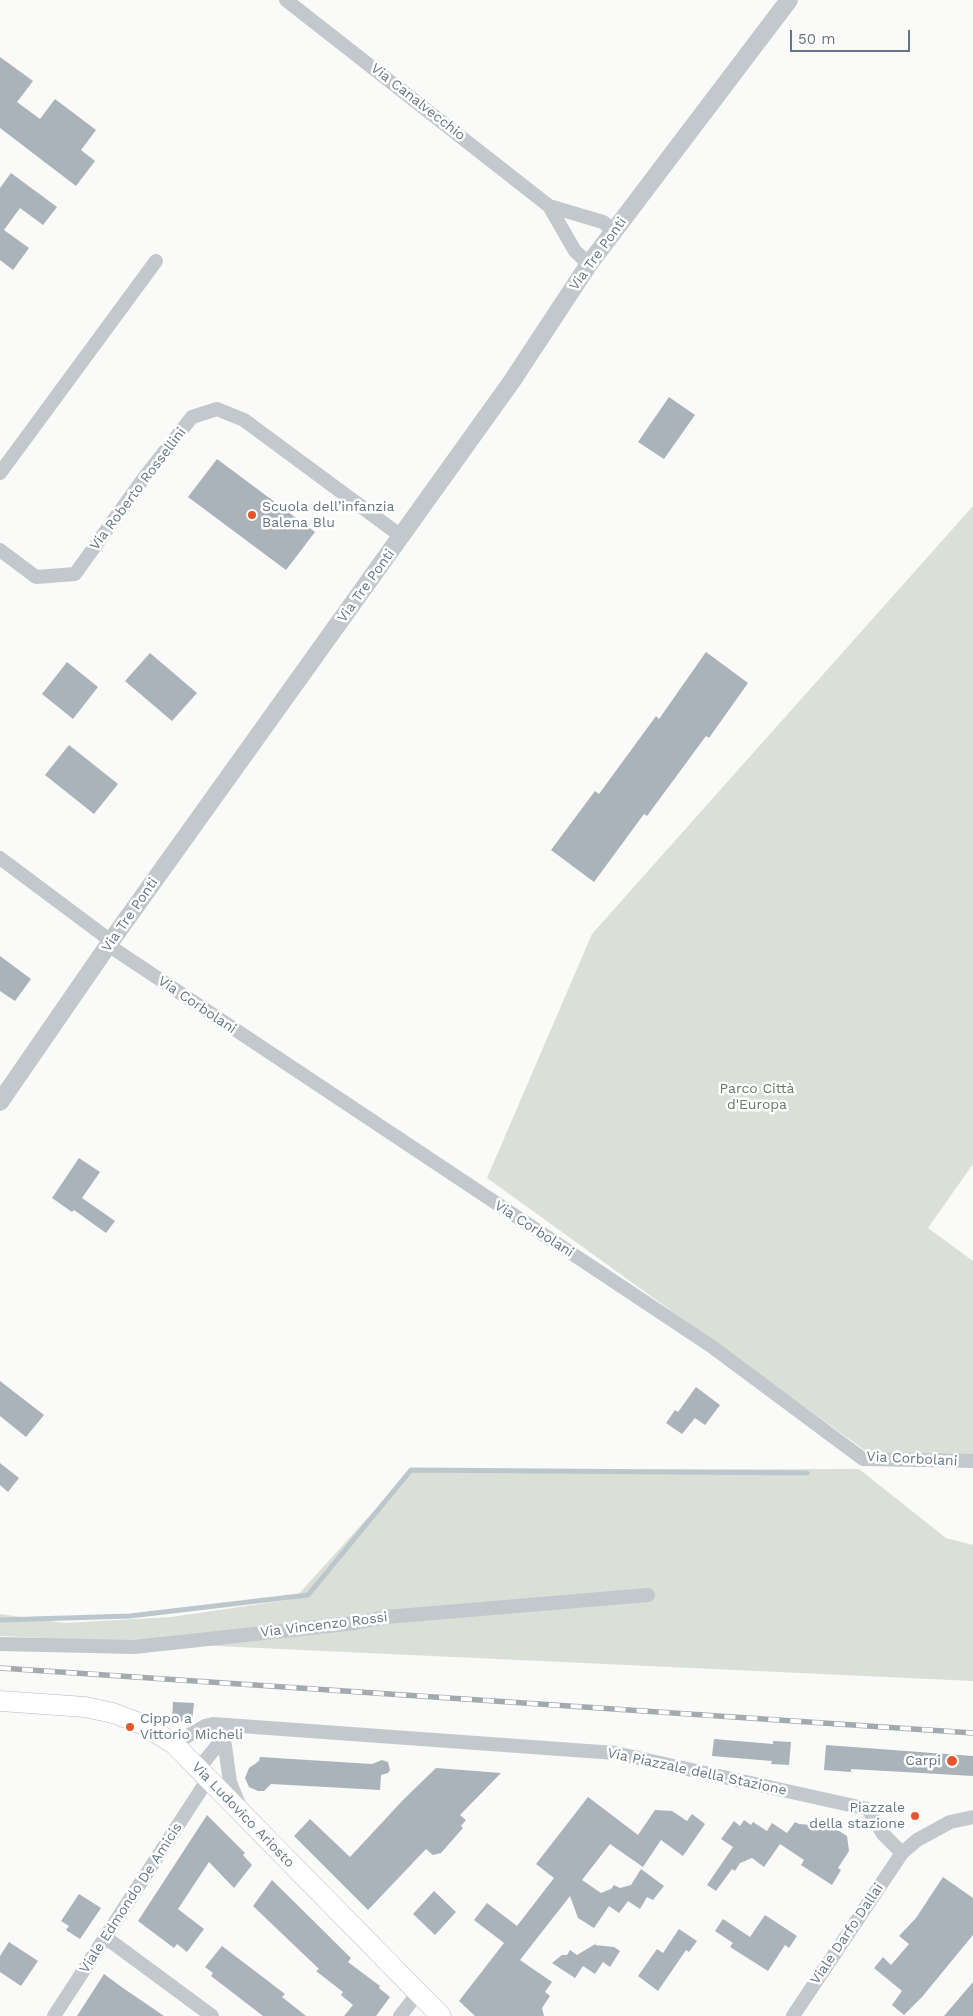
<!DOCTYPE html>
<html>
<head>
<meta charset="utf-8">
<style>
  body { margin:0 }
  #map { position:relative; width:973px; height:2016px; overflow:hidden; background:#fafaf8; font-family:"Work Sans",sans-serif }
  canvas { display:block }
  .scale { position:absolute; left:790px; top:30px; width:120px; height:22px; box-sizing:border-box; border:2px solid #657683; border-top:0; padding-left:6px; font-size:15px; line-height:18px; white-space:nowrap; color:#657683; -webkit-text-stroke:4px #fff; paint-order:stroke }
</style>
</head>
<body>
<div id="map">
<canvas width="973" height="2016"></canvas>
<div class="scale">50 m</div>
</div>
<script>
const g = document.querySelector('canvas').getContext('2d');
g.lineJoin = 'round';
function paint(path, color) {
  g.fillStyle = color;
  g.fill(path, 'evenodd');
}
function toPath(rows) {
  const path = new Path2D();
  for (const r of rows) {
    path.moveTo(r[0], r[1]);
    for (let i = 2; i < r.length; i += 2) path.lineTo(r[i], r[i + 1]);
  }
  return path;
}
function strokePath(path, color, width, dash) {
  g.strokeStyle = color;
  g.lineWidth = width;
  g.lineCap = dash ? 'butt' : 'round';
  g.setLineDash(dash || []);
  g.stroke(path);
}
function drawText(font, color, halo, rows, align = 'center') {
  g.font = font + ' "Work Sans",sans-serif';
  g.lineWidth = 5;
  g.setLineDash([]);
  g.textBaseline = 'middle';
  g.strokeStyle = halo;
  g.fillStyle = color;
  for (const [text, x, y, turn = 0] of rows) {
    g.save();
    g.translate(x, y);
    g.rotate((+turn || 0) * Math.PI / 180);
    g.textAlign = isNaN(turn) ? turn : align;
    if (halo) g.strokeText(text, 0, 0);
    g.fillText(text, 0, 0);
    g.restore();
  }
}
const green = toPath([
  [973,506,973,1164,928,1228,973,1261,973,1456,870,1454,487,1178,592,934],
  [859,1469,946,1538,973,1545,973,1681,0,1636,0,1614,65,1623,171,1617,294,1599,411,1470]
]);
const stream = toPath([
  [0,1620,130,1616,308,1595,411,1470,807,1473]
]);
const building = toPath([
  [0,57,33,81,17,102,40,119,55,99,96,130,81,150,95,161,76,186,0,128],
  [11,173,57,207,43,225,20,208,4,230,29,248,13,270,0,260,0,188],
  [669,397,695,415,664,459,638,442],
  [217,459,315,532,286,570,188,497],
  [706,652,748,683,709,738,706,736,647,816,644,814,594,882,551,850,595,791,599,794,656,716,659,719],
  [150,653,197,693,172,721,125,681],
  [67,662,98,687,73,719,42,694],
  [69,745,118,784,94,814,45,775],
  [0,956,31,979,15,1001,0,991],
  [79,1158,100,1172,82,1198,115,1221,106,1233,74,1210,72,1212,52,1198],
  [0,1381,44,1415,26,1437,0,1416],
  [696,1387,720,1405,705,1425,695,1418,682,1434,666,1423,675,1410,678,1412],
  [0,1463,19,1478,8,1492,0,1485],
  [173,1702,194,1703,192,1722,172,1721],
  [714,1739,773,1744,773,1741,791,1742,789,1765,771,1764,772,1761,712,1756],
  [826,1745,973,1756,973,1776,851,1769,851,1772,824,1770],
  [260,1757,372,1764,382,1760,388,1762,390,1770,388,1773,381,1775,380,1790,271,1784,264,1791,258,1791,249,1787,245,1778,249,1768,259,1761],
  [436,1768,501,1773,460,1815,466,1820,461,1826,463,1828,441,1853,433,1855,426,1849,368,1910,294,1836,310,1819,350,1857,403,1800],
  [588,1797,638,1835,655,1810,672,1811,687,1821,692,1814,705,1824,683,1856,661,1840,643,1867,610,1844,582,1880,601,1893,611,1889,614,1885,620,1888,631,1885,641,1869,664,1886,653,1900,647,1897,640,1909,628,1901,619,1913,609,1906,594,1928,578,1918,570,1896,520,1960,552,1982,545,1992,550,1996,542,2008,544,2016,475,2016,459,2001,504,1943,474,1920,487,1903,517,1926,554,1878,536,1864],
  [207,1815,245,1853,243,1855,252,1865,234,1888,209,1862,178,1909,204,1929,187,1952,177,1944,174,1948,138,1921],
  [744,1820,751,1825,753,1822,767,1831,772,1823,787,1833,795,1822,799,1824,833,1827,847,1836,849,1851,838,1868,841,1870,832,1885,801,1865,804,1860,780,1844,764,1867,752,1858,740,1863,735,1871,732,1869,716,1891,707,1885,733,1847,721,1839,734,1821,740,1826],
  [943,1877,973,1898,973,1935,922,1997,904,2015,892,2005,902,1991,874,1968,883,1957,891,1965,909,1944,899,1936,916,1918],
  [272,1880,351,1958,348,1962,380,1986,379,1988,390,1997,376,2016,344,2016,353,2005,341,1995,343,1992,316,1971,319,1969,253,1906],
  [434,1891,456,1912,435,1935,413,1914],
  [79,1894,101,1908,80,1939,66,1930,69,1926,61,1921],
  [765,1915,797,1936,789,1948,785,1945,768,1971,730,1947,733,1943,715,1931,723,1919,750,1937],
  [679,1929,697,1941,689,1952,686,1950,658,1991,638,1976,657,1949,663,1953],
  [9,1942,38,1961,21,1986,0,1972,0,1956],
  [597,1943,595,1945,614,1947,620,1951,610,1967,603,1962,595,1974,583,1966,575,1978,552,1963,562,1955,567,1955,570,1950,577,1955],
  [222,1946,285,1994,282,1997,306,2016,263,2016,211,1976,213,1973,205,1967],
  [104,1974,123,1988,164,2016,77,2016],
  [973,1982,973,2016,944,2016]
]);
const minor = toPath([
  [286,0,549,206,575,251,589,264],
  [549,206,603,222,614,231],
  [0,473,156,261],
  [0,550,36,577,75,574,146,475,192,417,217,409,244,420,401,536],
  [0,858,111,941],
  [108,945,711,1346,863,1459,973,1461],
  [0,1644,134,1647,356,1623,386,1617,648,1595],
  [224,1739,230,1782,240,1807],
  [174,1744,205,1726,213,1724,615,1753,868,1809,883,1834,902,1853],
  [198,1769,226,1735],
  [105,1937,212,2016],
  [54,2016,208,1779],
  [400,2016,418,1993],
  [793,2016,902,1853,917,1840,930,1833,950,1822,973,1817]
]);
const tertiary = toPath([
  [0,1102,111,941,512,381,589,264,789,0]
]);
const secondary = toPath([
  [0,1701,85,1707,113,1713,142,1724,174,1744,441,2016]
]);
const rail = toPath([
  [0,1668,973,1733]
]);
const markers = [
  [252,515,5,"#e4572e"],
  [130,1727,5,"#e4572e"],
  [952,1761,6,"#e4572e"],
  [915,1816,5,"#e4572e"]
];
const streetNames = [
  ["Via Canalvecchio",418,102,38],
  ["Via Tre Ponti",598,254,-54],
  ["Via Roberto Rossellini",138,489,-53],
  ["Via Tre Ponti",366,586,-54],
  ["Via Tre Ponti",130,915,-55],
  ["Via Corbolani",197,1005,34],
  ["Via Corbolani",534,1229,33],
  ["Via Corbolani",912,1459,3],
  ["Via Vincenzo Rossi",324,1625,-7],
  ["Via Piazzale della Stazione",697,1772,12],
  ["Via Ludovico Ariosto",243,1815,46],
  ["Viale Edmondo De Amicis",131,1898,-57],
  ["Viale Darfo Dallai",847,1934,-56]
];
const poiNames = [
  ["Scuola dell’infanzia",262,507],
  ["Balena Blu",262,523],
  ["Cippo a",140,1719],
  ["Vittorio Micheli",140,1735],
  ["Carpi",941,1761,"right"],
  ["Piazzale",905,1808,"right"],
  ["della stazione",905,1824,"right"]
];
const parkNames = [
  ["Parco Città",757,1089],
  ["d'Europa",757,1105]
];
paint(green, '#dadfd7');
strokePath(stream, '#bbc7cb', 5);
paint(building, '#aab3b9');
strokePath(secondary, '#b3babf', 21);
strokePath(minor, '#c3c8cc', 14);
strokePath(tertiary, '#c3c8cc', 18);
strokePath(secondary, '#fff', 20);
strokePath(rail, '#a2aab0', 5.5);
strokePath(rail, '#fff', 4, [11]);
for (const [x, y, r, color] of markers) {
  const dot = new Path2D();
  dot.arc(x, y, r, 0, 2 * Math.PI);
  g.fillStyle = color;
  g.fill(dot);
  strokePath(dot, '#fff', 2);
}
drawText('14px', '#657683', '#fff', streetNames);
drawText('14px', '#657683', '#fff', poiNames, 'left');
drawText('14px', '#687a64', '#fff', parkNames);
</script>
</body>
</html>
